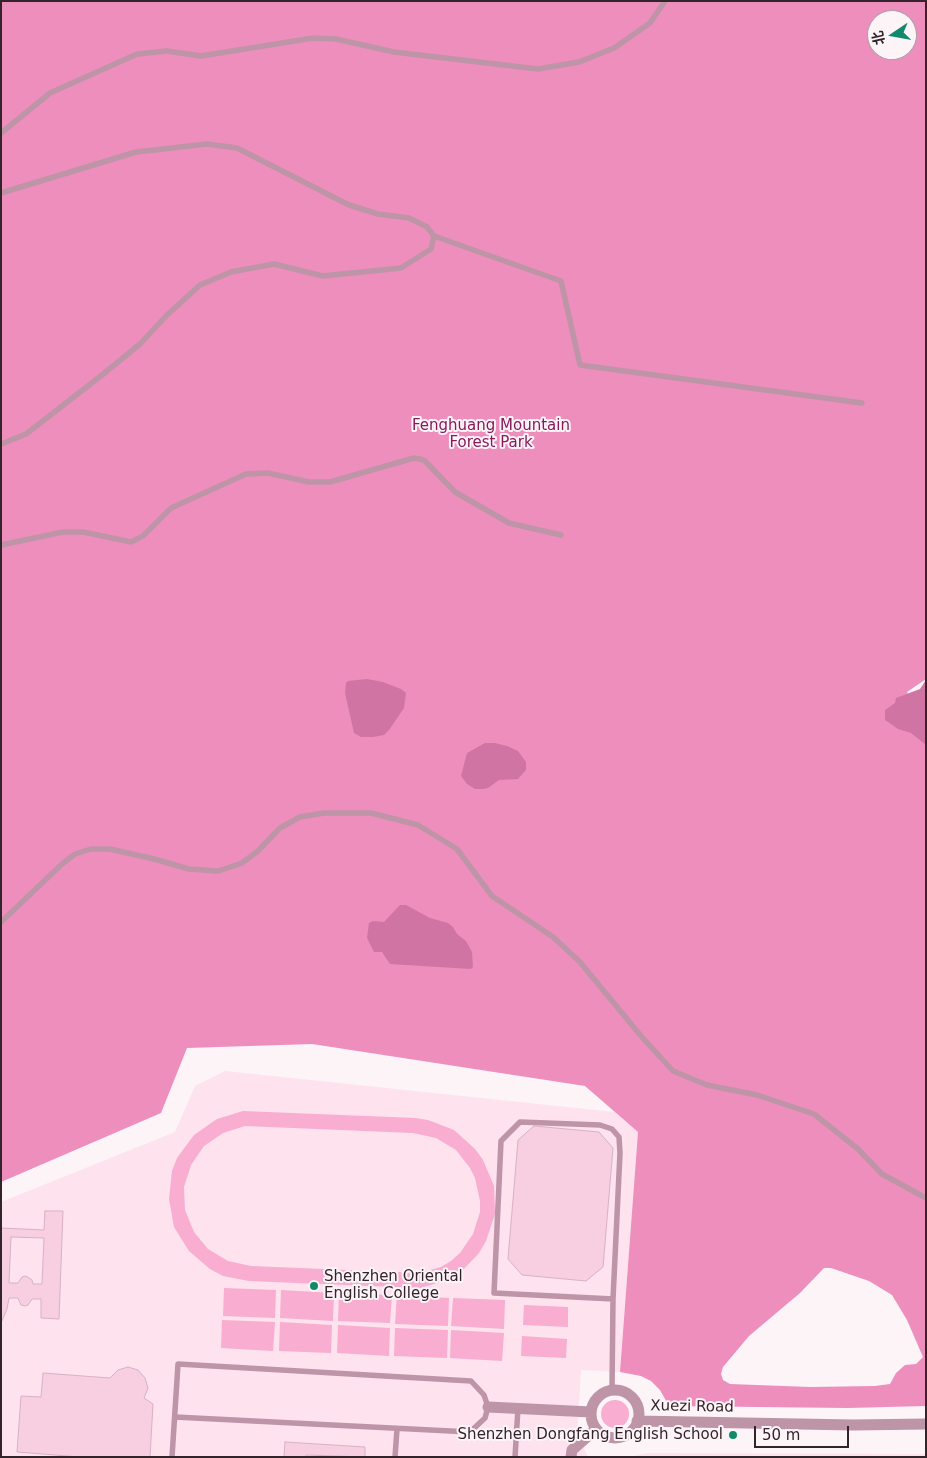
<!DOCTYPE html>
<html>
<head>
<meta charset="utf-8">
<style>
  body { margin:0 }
  #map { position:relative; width:927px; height:1458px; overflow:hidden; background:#fcf4f7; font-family:"DejaVu Sans","Noto Sans SC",sans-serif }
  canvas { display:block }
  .frame { position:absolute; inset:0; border:2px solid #33242b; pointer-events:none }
  .north { position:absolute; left:867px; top:10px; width:50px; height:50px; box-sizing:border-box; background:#fcf4f7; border:1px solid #aca1a5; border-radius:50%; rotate:258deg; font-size:14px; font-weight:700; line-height:20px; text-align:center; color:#33242b }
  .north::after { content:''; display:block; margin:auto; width:18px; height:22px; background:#12896b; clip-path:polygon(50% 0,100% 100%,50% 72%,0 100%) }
  .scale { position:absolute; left:754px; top:1426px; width:95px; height:22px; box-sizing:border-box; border:2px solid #33242b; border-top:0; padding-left:6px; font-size:15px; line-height:18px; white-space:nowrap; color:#33242b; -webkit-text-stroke:4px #fcf4f7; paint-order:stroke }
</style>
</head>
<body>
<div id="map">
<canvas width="927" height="1458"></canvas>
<div class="frame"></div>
<div class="north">北</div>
<div class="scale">50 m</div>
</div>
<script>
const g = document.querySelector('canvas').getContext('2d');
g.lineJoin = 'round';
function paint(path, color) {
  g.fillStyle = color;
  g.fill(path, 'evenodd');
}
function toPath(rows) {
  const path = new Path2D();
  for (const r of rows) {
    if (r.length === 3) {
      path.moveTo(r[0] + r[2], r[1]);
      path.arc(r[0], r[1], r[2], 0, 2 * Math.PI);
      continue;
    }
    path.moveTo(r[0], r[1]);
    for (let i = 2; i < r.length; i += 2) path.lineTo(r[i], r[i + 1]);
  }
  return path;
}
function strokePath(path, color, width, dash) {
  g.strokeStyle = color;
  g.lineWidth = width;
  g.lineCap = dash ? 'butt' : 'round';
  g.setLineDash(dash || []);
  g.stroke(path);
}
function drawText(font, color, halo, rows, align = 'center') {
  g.font = font + ' "DejaVu Sans",sans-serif';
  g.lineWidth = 4;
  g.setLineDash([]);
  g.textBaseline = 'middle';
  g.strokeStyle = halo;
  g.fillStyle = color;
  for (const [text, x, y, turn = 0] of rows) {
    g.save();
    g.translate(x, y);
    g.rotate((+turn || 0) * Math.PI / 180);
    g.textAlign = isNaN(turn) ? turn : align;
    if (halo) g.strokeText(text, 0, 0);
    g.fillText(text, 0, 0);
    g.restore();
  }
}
const built = toPath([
  [225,1071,614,1112,638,1132,620,1372,581,1370,577,1433,588,1457,1,1457,1,1202,175,1132,195,1086],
  [647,1453,926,1454,926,1457,629,1457]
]);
const green = toPath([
  [243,1111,415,1118,428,1120,454,1130,475,1149,483,1160,494,1186,495,1214,486,1241,479,1253,460,1273,447,1280,420,1288,249,1281,223,1276,210,1269,189,1251,174,1227,169,1199,172,1171,177,1158,194,1135,217,1119],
  [245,1126,413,1133,436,1138,456,1150,470,1168,475,1178,480,1201,480,1212,473,1234,460,1253,451,1261,441,1267,419,1273,251,1266,228,1261,208,1249,194,1232,185,1210,184,1187,191,1165,204,1146,223,1133],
  [224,1288,276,1290,275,1318,223,1316],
  [281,1290,334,1293,333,1321,280,1318],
  [339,1293,392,1295,390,1323,338,1321],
  [397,1295,449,1298,448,1326,395,1324],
  [453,1298,505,1300,504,1329,451,1326],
  [524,1305,568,1307,568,1327,523,1325],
  [222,1320,275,1322,273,1351,221,1348],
  [280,1322,332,1325,331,1353,279,1351],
  [338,1325,390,1328,389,1356,337,1353],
  [395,1328,448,1330,447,1358,394,1356],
  [451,1330,504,1333,502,1361,450,1358],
  [522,1336,567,1339,566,1358,521,1356],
  [615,1414,14]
]);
const forest = toPath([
  [1,1,926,1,926,679,907,692,923,727,926,727,926,1406,848,1408,669,1406,660,1390,651,1381,641,1376,620,1372,638,1132,585,1086,312,1044,187,1048,161,1113,1,1182],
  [877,20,907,20,907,50,877,50],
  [824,1268,831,1268,869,1281,892,1295,907,1320,923,1357,916,1364,905,1365,896,1373,890,1384,875,1386,810,1387,730,1384,723,1380,721,1374,723,1367,749,1336,800,1293]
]);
const water = toPath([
  [367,679,383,682,401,689,406,693,404,708,389,730,384,735,373,737,361,737,354,733,345,693,346,683,348,681],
  [926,680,926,745,911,733,898,729,885,720,885,710,895,703,896,698,920,689],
  [485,743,495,743,507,746,518,751,526,762,526,770,518,779,499,780,488,788,483,789,475,789,467,784,461,776,467,753],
  [400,905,406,905,430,918,448,923,453,927,457,934,466,941,472,952,473,967,471,969,390,964,382,952,374,952,367,938,369,923,373,921,384,922]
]);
const building = toPath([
  [534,1126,599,1132,613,1148,603,1267,586,1281,522,1275,508,1259,518,1140,534,1126],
  [45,1211,63,1211,59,1319,41,1318,41,1299,32,1299,28,1305,25,1306,21,1305,18,1298,9,1298,7,1309,1,1323,1,1228,44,1230,45,1211],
  [11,1237,44,1238,42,1284,33,1284,32,1280,26,1276,22,1277,18,1283,9,1283,11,1237],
  [128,1367,138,1370,145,1378,148,1388,144,1398,153,1404,150,1457,80,1457,17,1452,21,1396,41,1397,43,1373,110,1378,118,1370,128,1367],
  [285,1442,365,1447,365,1457,306,1455,306,1457,284,1457,285,1442]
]);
const service = toPath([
  [1,133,50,93,137,54,167,51,201,56,313,38,336,39,394,52,538,69,579,62,614,48,650,23,665,1],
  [1,193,136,152,207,144,237,148,349,205,378,214,409,218,427,227,434,236,431,249,401,268,323,276,274,264,231,272,200,285,167,315,140,344,102,375,26,434,1,444],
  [434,236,561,281,580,365,862,403],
  [1,545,63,532,83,532,131,542,143,536,171,508,246,474,268,473,309,482,330,482,414,458,424,460,455,492,509,523,561,535],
  [1,922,62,864,75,854,91,849,110,849,154,859,189,869,218,871,242,863,258,851,280,828,300,817,324,813,371,813,418,825,457,849,492,896,553,937,580,962,641,1036,673,1071,707,1085,757,1095,814,1114,858,1149,882,1174,926,1198],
  [612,1390,613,1299,620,1153,619,1137,612,1129,600,1125,520,1122,501,1141,494,1293,613,1299],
  [172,1457,178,1364,471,1381,484,1395,488,1407,485,1418,470,1432,175,1417],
  [395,1457,397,1429],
  [515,1457,518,1408]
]);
const minor = toPath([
  [615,1414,24],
  [488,1407,591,1412],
  [637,1421,853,1425,926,1424],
  [571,1457,572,1450,596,1429]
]);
const markers = [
  [314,1286,5,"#12896b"],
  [733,1435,5,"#12896b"]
];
const parkNames = [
  ["Fenghuang Mountain",491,426],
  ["Forest Park",491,443]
];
const poiNames = [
  ["Shenzhen Oriental",324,1277],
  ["English College",324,1294],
  ["Shenzhen Dongfang English School",723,1435,"right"]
];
const streetNames = [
  ["Xuezi Road",692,1407,1]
];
paint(built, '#fee2ee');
paint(green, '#f8add1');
paint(forest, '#ed8ebd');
paint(water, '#d075a3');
paint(building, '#f7cfe1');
strokePath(building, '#d8b2c3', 1);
strokePath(service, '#be94a7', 5.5);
strokePath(minor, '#be94a7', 11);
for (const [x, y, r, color] of markers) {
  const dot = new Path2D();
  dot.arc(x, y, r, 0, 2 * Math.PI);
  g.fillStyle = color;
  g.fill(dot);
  strokePath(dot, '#fcf4f7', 2);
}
drawText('15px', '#87195b', '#fcf4f7', parkNames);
drawText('15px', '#33242b', '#fcf4f7', poiNames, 'left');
drawText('15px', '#33242b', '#fcf4f7', streetNames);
</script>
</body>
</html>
